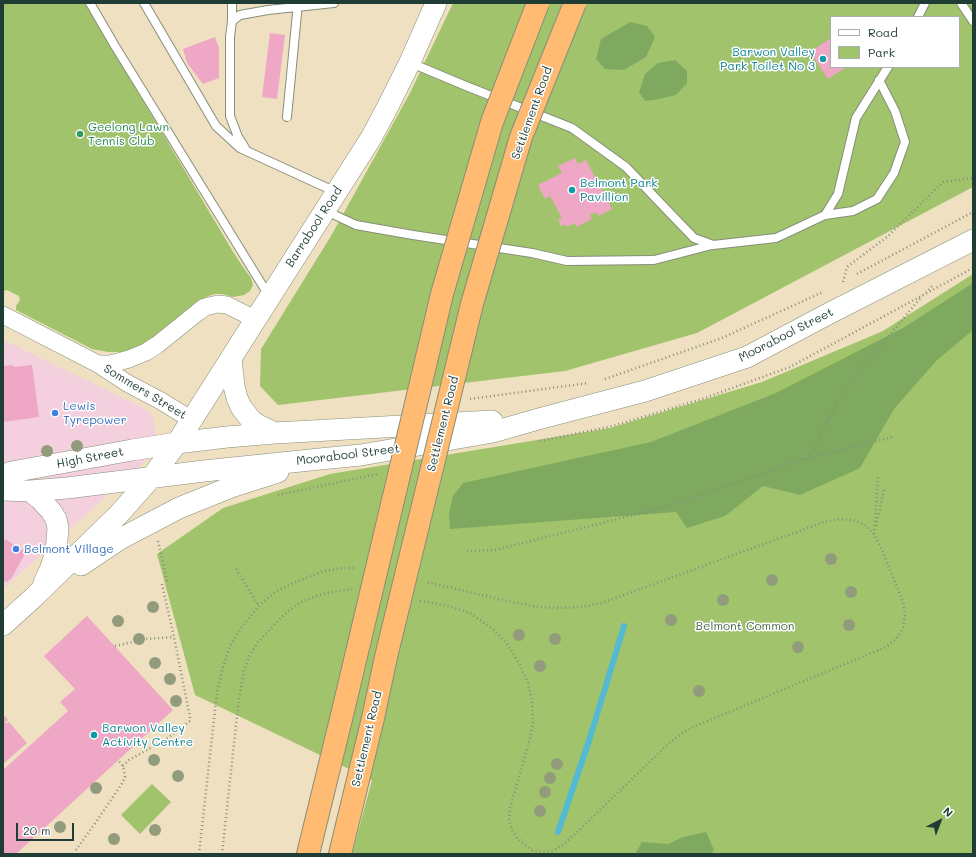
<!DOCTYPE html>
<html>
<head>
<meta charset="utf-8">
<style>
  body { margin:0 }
  #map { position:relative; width:976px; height:857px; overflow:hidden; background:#efe0c1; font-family:Mali,sans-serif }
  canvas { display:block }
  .frame { position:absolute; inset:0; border:4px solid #1f3d34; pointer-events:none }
  .legend { position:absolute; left:830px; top:16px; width:130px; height:52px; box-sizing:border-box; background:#fff; border:1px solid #a5b1ae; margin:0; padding:5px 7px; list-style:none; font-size:12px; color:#1f3d34 }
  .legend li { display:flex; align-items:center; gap:8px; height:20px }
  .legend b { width:20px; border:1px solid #a5b1ae }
  .north { position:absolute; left:920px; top:801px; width:40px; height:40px; -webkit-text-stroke:3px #fff; paint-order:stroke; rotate:42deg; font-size:11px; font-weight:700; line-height:16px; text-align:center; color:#1f3d34 }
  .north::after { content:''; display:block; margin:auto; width:14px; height:18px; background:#1f3d34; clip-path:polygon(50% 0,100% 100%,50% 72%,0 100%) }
  .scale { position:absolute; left:16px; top:823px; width:58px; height:18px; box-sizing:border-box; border:2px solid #1f3d34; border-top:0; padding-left:5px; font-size:12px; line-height:14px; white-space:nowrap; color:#1f3d34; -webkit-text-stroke:3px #fff; paint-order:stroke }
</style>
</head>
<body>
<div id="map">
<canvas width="976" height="857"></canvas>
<div class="frame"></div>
<ul class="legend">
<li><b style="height:5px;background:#fff"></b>Road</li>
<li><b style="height:11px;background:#a0c36c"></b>Park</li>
</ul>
<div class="north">N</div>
<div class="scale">20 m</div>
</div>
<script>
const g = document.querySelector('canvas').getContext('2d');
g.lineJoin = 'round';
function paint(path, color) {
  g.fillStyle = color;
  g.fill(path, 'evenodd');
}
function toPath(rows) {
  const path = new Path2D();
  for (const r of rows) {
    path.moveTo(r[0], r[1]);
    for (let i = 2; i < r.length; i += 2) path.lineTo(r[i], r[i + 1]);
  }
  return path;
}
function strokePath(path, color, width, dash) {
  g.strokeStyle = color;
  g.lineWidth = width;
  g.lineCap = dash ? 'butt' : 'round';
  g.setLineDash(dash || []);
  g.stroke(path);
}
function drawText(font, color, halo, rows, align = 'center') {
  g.font = font + ' Mali,sans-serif';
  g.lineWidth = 3;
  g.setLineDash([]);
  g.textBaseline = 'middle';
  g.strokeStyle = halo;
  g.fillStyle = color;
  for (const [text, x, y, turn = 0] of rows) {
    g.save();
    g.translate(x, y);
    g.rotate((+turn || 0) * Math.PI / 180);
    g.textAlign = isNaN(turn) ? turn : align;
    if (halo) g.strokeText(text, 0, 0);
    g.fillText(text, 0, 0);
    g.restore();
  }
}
const built = toPath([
  [3,340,144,408,150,413,153,419,159,449,3,589]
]);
const green = toPath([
  [3,3,85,3,235,255,245,270,251,278,253,285,250,291,244,295,233,297,223,294,214,294,199,300,146,343,136,349,122,352,108,352,92,349,16,310,16,306,20,300,19,296,7,290,4,291,4,295,3,297],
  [453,3,973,3,973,187,697,333,565,371,278,405,260,386,261,349,331,236,410,93],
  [831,17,959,17,959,67,831,67],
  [973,274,973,854,352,854,372,780,195,695,157,554,223,508,330,474,610,428,762,382,883,331],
  [152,784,171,802,140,834,121,815]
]);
const forest = toPath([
  [630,22,647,26,655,37,646,57,624,70,605,69,596,59,601,39],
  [675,60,687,71,687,83,676,95,654,100,645,101,639,92,645,74,658,63],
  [973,283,973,330,936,361,894,409,860,468,800,495,763,486,725,516,687,528,676,512,450,529,449,513,453,496,463,483,651,442,776,393,903,328],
  [706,832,714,850,711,854,635,854,642,842,668,844,683,837]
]);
const stream = toPath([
  [558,832,589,741,624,626]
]);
const building = toPath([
  [270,33,285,35,277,99,262,97],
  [215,37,219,48,219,78,203,84,187,63,183,49],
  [831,38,831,67,846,67,828,79,810,52],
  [575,158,578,164,586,160,612,209,598,216,596,212,590,215,592,219,577,227,575,223,567,227,565,224,561,226,558,220,562,218,550,196,545,199,538,185,562,173,558,166],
  [13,365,14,367,32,365,39,417,3,422,3,366],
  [5,539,26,552,11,579,6,582,3,580,3,543],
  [87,616,173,710,16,854,3,854,3,770,68,711,60,702,75,689,44,656],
  [5,716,8,720,5,723,6,724,9,722,27,743,3,764,3,718]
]);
const path = toPath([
  [857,274,973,212],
  [843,282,847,267,887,237,943,182,973,178],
  [926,293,933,285],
  [605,379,722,338,823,292],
  [470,399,588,383],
  [540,441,613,426,702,399,790,367,973,268],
  [807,459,845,389,922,296],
  [278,495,378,474],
  [876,526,884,490],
  [874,534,878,477],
  [158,541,168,584],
  [467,551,495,550,669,506,797,461,892,437],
  [236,569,259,606],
  [420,601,449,606,470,613,493,629,508,645,520,665,528,683,532,702,533,722,530,739,510,808,509,820,512,830,517,838,532,850,542,852,552,851,564,844,574,835,666,746,678,736,693,727,886,647,896,639,903,629,905,616,903,602,880,545,874,534,865,525,853,520,839,519,824,522,602,603,580,607,558,608,538,607,512,602,426,582],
  [115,646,145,639,174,637],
  [123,766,129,760,168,738,190,721,190,717,174,637,162,584],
  [76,850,96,822,123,782,125,777,123,766,118,760],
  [199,854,217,692,223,667,230,646,240,629,259,606,275,592,291,584,324,571,342,568,356,568],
  [222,854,238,707,244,670,249,657,258,642,276,623,286,613,299,603,316,596,332,592,352,589]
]);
const service = toPath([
  [90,3,115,46,269,296],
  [144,3,216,126,240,148,336,192],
  [232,3,232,21],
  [961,3,973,21],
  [918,17,925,3],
  [411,63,466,86,572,128,626,167,667,210,694,238,713,245,776,238,825,215,838,194,856,118,888,67],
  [287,117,298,3],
  [245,148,238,137,230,116,230,37,232,21,240,15,268,10,334,3],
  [326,211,356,225,413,235,532,253,567,261,654,260,712,245],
  [825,215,853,211,877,199,894,173,905,142,895,111,879,80]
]);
const minor = toPath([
  [3,315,98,364,127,383,161,401,192,420],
  [98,364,110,364,118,362,129,359,146,352,157,345,198,312,205,307,218,304,227,305,255,319]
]);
const tertiary = toPath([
  [231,358,234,386,237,398,241,407,251,420,258,425,275,433],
  [3,475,12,472,132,450,177,443,227,437,275,433,492,421],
  [3,490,30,491,67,488,204,471,320,459,361,455,493,432,542,418,645,391,747,357,828,314,973,240],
  [30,491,40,499,51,511,56,519,58,528,56,552,50,570,44,583],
  [81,565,120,539,179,508,231,487,278,472],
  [3,625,33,598,119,514,151,478,177,443,371,138,387,108,410,62,436,3]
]);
const trunk = toPath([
  [308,854,343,711],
  [340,854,373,718]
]);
const trunkBridge = toPath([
  [343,711,442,294,492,122,538,3],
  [373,718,386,657,472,304,521,137,575,3]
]);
const trees = [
  [77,446],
  [47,451],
  [831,559],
  [772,580],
  [851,592],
  [723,600],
  [153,607],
  [671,620],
  [118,621],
  [849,625],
  [519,635],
  [139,639],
  [555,639],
  [798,647],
  [155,663],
  [540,666],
  [170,679],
  [699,691],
  [176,701],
  [154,760],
  [557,764],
  [178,776],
  [550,778],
  [96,788],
  [545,792],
  [540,811],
  [60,827],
  [155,830],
  [114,839]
];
const markers = [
  [823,59,4,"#0f9aa8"],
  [80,134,4,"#2e9e5b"],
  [572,190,4,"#0f9aa8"],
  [55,413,4,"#3f7fe0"],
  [16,549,4,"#3f7fe0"],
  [94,735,4,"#0f9aa8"]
];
const cultureNames = [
  ["Barwon Valley",815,52,"right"],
  ["Park Toilet No 3",815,66,"right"],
  ["Belmont Park",580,183],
  ["Pavillion",580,197],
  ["Barwon Valley",102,728],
  ["Activity Centre",102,742]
];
const streetNames = [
  ["Settlement Road",532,113,-70],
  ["Barrabool Road",314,227,-57],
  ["Moorabool Street",786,335,-27],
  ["Sommers Street",145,392,31],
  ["Settlement Road",443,424,-76],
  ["Moorabool Street",348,455,-7],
  ["High Street",90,458,-11],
  ["Settlement Road",367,739,-77]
];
const leisureNames = [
  ["Geelong Lawn",88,127],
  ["Tennis Club",88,141]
];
const shopNames = [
  ["Lewis",63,406],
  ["Tyrepower",63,420],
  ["Belmont Village",24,549]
];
const parkNames = [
  ["Belmont Common",745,626]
];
paint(built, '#f4cfdd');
paint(green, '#a0c36c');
paint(forest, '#80a960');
strokePath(stream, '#54b9d2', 6);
paint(building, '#eea7c4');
strokePath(service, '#878e7a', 10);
strokePath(minor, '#878e7a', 18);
strokePath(tertiary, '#878e7a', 22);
strokePath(trunk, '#878e7a', 24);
strokePath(path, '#878e7a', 2.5, [1, 3]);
strokePath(service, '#fff', 8);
strokePath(minor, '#fff', 17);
strokePath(tertiary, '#fff', 21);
strokePath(trunk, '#ffbb71', 22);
strokePath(trunkBridge, '#878e7a', 24, []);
strokePath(trunkBridge, '#ffbb71', 22);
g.fillStyle = '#929c7d';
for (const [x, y] of trees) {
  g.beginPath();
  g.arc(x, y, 6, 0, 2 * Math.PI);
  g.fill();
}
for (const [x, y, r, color] of markers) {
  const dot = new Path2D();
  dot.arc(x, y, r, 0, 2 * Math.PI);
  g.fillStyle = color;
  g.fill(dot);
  strokePath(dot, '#fff', 1.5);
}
drawText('12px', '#0d838f', '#fff', cultureNames, 'left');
drawText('12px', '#1f3d34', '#fff', streetNames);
drawText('12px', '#27864d', '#fff', leisureNames, 'left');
drawText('12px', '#366cbe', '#fff', shopNames, 'left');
drawText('12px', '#466545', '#fff', parkNames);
</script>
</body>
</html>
